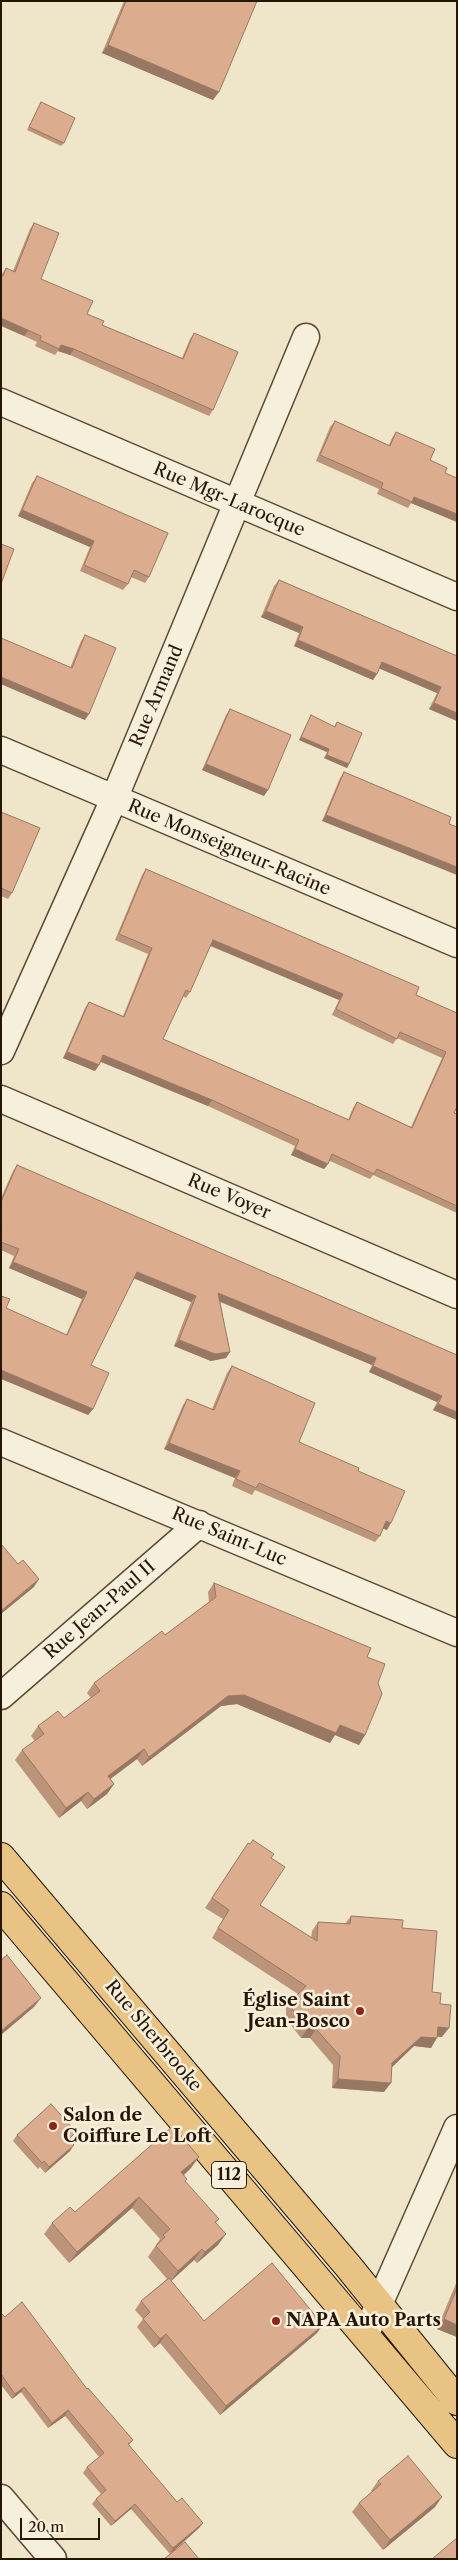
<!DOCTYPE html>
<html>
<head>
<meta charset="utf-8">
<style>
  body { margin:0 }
  #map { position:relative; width:458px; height:2560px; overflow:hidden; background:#efe6c9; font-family:"Libre Caslon Text",serif }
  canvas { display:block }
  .frame { position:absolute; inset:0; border:2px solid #271604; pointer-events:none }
  .scale { position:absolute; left:20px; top:2518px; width:80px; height:22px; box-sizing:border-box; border:2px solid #271604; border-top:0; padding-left:6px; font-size:15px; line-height:18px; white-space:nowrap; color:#271604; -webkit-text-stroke:4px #f5efdc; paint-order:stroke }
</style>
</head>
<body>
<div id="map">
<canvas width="458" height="2560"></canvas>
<div class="frame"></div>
<div class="scale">20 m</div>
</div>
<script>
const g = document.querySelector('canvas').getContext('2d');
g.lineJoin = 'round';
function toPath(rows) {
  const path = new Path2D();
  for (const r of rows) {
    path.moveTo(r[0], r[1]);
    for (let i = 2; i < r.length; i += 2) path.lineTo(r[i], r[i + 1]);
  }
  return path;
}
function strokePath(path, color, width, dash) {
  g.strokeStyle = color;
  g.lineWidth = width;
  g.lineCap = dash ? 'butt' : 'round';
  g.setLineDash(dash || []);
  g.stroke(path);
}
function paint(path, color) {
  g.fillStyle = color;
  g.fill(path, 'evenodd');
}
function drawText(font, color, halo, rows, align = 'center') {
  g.font = font + ' "Libre Caslon Text",serif';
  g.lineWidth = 5;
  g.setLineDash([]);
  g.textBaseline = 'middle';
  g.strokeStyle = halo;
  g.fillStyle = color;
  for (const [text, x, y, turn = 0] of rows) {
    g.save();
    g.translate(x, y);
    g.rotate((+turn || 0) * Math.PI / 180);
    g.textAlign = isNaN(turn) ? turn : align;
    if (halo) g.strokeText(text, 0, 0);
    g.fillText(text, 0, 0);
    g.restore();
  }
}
const street = toPath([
  [1,402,457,597],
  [1,750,457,944],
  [1,1051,114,799,306,337],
  [1,1099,457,1295],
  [1,1442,457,1633],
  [1,1696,199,1524],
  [365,2336,457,2128],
  [1,2498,53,2559]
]);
const primary = toPath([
  [1,1857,348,2266,457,2401],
  [1,1906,457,2444]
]);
const wall = toPath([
  [124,1,257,1,213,100,102,53],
  [41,102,64,143,61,146,27,130],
  [34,223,41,279,102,325,182,358,190,339,194,333,213,410,209,416,70,355,58,351,55,355,35,346,37,342,24,336,1,275,6,268,13,271,30,229],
  [335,421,389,445,392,438,396,432,445,473,457,478,457,522,411,503,408,508,377,494,379,489,316,461,330,427],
  [37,476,149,577,145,583,131,577,128,584,123,590,80,571,90,547,18,516,32,483],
  [279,580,457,656,457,721,429,709,437,693,379,668,373,680,294,646,299,633,261,617,274,586],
  [85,635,85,720,1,684,1,638,70,668,81,641],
  [230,709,264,796,202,770,226,715],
  [311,715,334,727,337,722,349,764,347,768,324,758,327,752,299,740],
  [344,772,451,817,322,821,340,778],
  [1,812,12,893,8,899,1,896],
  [146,869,416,995,457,1013,454,1113,457,1114,457,1213,373,1175,370,1179,330,1161,324,1169,291,1155,295,1146,208,1106,101,1062,95,1071,63,1058,85,1008,89,1002,123,1016,148,954,115,940,142,875],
  [210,946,339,1000,332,1015,393,1044,397,1038,442,1058,411,1127,357,1102,353,1108,348,1120,163,1039,183,996,186,998,190,992],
  [17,1165,457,1355,457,1420,433,1410,437,1402,369,1372,372,1365,220,1302,230,1352,226,1358,211,1361,174,1346,191,1302,134,1278,91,1365,93,1409,88,1415,6,1308,66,1335,82,1299,9,1268,14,1256,1,1250,1,1198,13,1171],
  [232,1366,299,1442,358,1471,387,1530,383,1528,380,1536,375,1542,255,1490,252,1495,232,1486,235,1478,164,1449,183,1405,187,1399,212,1409,227,1373],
  [214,1583,367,1657,378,1683,365,1735,359,1745,335,1735,330,1743,237,1704,221,1706,142,1766,137,1759,110,1779,114,1784,107,1794,87,1809,81,1801,59,1818,15,1760,22,1750,35,1741,31,1736,38,1726,64,1718,91,1698,87,1693,94,1683,165,1635,209,1602,208,1592],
  [242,1852,271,1858,260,1905,311,1938,312,1931,318,1922,345,1924,351,1916,402,1928,432,1992,440,2004,442,2037,437,2036,431,2048,414,2046,392,2067,384,2092,332,2088,333,2065,310,2038,301,2038,286,2019,286,2008,293,1999,298,1994,212,1938,223,1919,205,1908],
  [17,2135,72,2138,70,2140,70,2151,45,2173,40,2167,38,2169,13,2141],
  [191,2168,184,2175,185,2182,219,2219,216,2223,218,2245,197,2263,194,2260,171,2281,204,2321,317,2333,220,2415,160,2343,154,2348,137,2327,143,2319,135,2310,141,2301,167,2279,148,2257,160,2239,132,2208,69,2263,44,2234,52,2223,75,2212],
  [457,2281,457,2337,437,2329],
  [1,2313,5,2317,87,2389,133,2440,129,2445,177,2502,203,2523,199,2528,170,2554,131,2509,111,2526,92,2504,96,2499,101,2494,83,2473,87,2467,99,2457,65,2416,48,2428,21,2392,12,2399,1,2385],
  [378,2481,435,2507,383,2550,352,2512,359,2503,372,2492,371,2491]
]);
const shadedWall = toPath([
  [108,45,219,92,213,100,102,53],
  [1,318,29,330,24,336,1,326],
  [61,345,74,349,70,355,58,351],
  [414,497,457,514,457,522,411,503],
  [22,510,94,541,90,547,18,516],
  [266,611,303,627,299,633,261,617],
  [298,640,377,674,373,680,294,646],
  [382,662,441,687,437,693,378,668],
  [1,677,89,714,85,720,1,684],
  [434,703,457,713,457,721,429,709],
  [301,737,329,749,327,752,299,740],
  [327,755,349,764,347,768,324,758],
  [206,764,268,790,264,796,202,770],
  [326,815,457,867,457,875,322,821],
  [213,940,343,994,339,1000,209,945],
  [67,1052,99,1065,95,1071,63,1058],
  [103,1055,212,1100,208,1106,99,1061],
  [295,1149,328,1164,324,1169,291,1155],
  [13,1262,87,1292,82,1299,9,1268],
  [137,1272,196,1296,191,1302,133,1278],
  [218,1293,376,1358,372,1365,214,1299],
  [179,1340,230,1352,226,1358,211,1361,174,1346],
  [373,1366,442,1396,437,1402,369,1372],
  [1,1370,93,1409,88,1415,1,1379],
  [438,1404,457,1412,457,1420,433,1410],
  [169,1443,240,1471,235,1478,164,1449],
  [386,1521,391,1523,387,1530,381,1528],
  [39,1579,34,1587,1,1614,1,1611],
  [244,1695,340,1725,365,1735,359,1745,335,1735,330,1743,237,1704,221,1706,142,1766,149,1757,228,1696],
  [144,1749,137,1759,101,1786,108,1776],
  [114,1784,107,1794,87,1809,94,1799],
  [88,1792,81,1801,59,1818,66,1808],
  [41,1998,34,2007,1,2035,1,2031],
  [438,2027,449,2028,442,2037,432,2036],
  [308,2028,316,2029,310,2038,301,2038],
  [421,2037,437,2038,431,2048,414,2046,386,2073,392,2063],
  [338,2079,391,2083,384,2092,332,2088],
  [74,2145,70,2151,45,2173,49,2167],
  [199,2157,191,2168,174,2184,181,2172],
  [139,2197,132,2208,69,2263,77,2252],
  [226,2234,218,2245,197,2263,205,2252],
  [202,2249,194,2260,170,2282,178,2271],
  [444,2319,457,2325,457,2337,437,2329],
  [323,2325,317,2333,220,2415,226,2406],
  [166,2334,160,2343,154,2348,160,2339],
  [24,2387,21,2392,12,2399,15,2394],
  [68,2410,65,2416,48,2428,52,2423],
  [442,2497,435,2507,383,2550,390,2540],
  [135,2504,131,2509,111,2526,115,2521],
  [203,2523,199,2528,170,2554,173,2548]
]);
const building = toPath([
  [126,1,257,1,219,92,108,45,126,1],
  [41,102,75,118,64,143,29,127,41,102],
  [34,223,59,233,41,279,93,301,87,314,104,321,102,325,183,359,194,333,238,352,213,410,74,349,61,345,59,349,40,340,41,336,1,318,1,276,3,276,6,268,15,272,34,223],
  [335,421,390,446,396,432,435,449,430,460,447,468,445,473,457,478,457,514,414,497,412,502,381,488,383,483,320,455,335,421],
  [37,476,168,533,149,577,134,570,128,584,84,565,94,541,22,510,37,476],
  [1,544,14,549,1,584,1,544],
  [279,580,457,656,457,713,434,703,441,687,382,662,377,674,298,640,303,627,266,611,279,580],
  [85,635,116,648,89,714,1,677,1,638,72,668,85,635],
  [230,709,291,735,268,790,206,764,230,709],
  [311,715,335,727,337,722,362,733,349,764,327,755,329,749,301,737,311,715],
  [344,772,451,817,449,824,457,827,457,867,326,815,344,772],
  [1,812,40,828,12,893,1,888,1,812],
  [146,869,419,987,416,995,457,1013,457,1107,454,1113,457,1114,457,1206,377,1169,374,1174,332,1154,328,1164,295,1149,299,1140,212,1100,103,1055,99,1065,67,1052,89,1002,124,1017,152,948,119,934,146,869],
  [213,940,343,994,336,1009,397,1039,400,1032,446,1052,412,1128,357,1102,349,1120,163,1039,186,990,190,992,213,940],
  [17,1165,457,1355,457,1412,438,1404,442,1396,373,1366,376,1358,218,1293,230,1352,215,1354,179,1340,196,1296,137,1272,91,1365,109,1373,93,1409,1,1370,1,1296,10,1299,6,1308,67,1335,87,1292,13,1262,19,1249,1,1242,1,1226,2,1224,1,1223,1,1202,17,1165],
  [232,1366,315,1403,299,1442,359,1468,358,1471,405,1491,391,1523,386,1521,380,1536,259,1483,256,1488,236,1479,240,1471,169,1443,187,1399,214,1410,232,1366],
  [1,1544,18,1564,23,1560,39,1579,1,1611,1,1544],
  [214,1583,371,1648,367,1657,385,1664,378,1683,382,1694,365,1735,340,1725,336,1733,244,1695,228,1696,149,1757,144,1749,108,1776,114,1784,94,1799,88,1792,66,1808,22,1750,44,1734,38,1726,58,1711,64,1718,100,1691,94,1683,162,1631,165,1635,216,1597,214,1583],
  [253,1840,274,1854,271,1858,285,1867,260,1905,317,1941,318,1922,350,1924,351,1916,403,1920,402,1928,437,1931,432,1992,441,1993,440,2004,451,2005,449,2028,438,2027,437,2038,421,2037,392,2063,391,2083,338,2079,340,2056,316,2029,308,2028,292,2009,293,1999,306,1986,218,1928,229,1910,212,1898,248,1843,250,1844,253,1840],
  [7,1955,41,1998,1,2031,1,1960,7,1955],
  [51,2104,76,2132,69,2139,74,2145,49,2167,44,2161,42,2163,17,2135,51,2104],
  [173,2126,199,2157,181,2172,187,2179,185,2181,219,2219,215,2222,226,2234,205,2252,202,2249,178,2271,156,2246,165,2237,163,2235,170,2229,139,2197,77,2252,52,2223,70,2207,75,2212,173,2126],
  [272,2263,323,2325,226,2406,166,2334,160,2339,143,2319,150,2312,141,2301,169,2278,204,2321,272,2263],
  [457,2288,457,2325,444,2319,457,2288],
  [22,2302,87,2389,88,2388,133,2440,128,2444,177,2502,182,2498,203,2523,173,2548,135,2504,115,2521,96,2499,106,2490,87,2467,104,2453,68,2410,52,2423,24,2387,15,2394,1,2374,1,2313,5,2317,22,2302],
  [408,2456,442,2497,390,2540,359,2503,381,2484,378,2481,408,2456],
  [457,2538,457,2559,432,2559,457,2538],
  [185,2542,199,2559,164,2559,185,2542]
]);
const markers = [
  [360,2011,5,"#8f2418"],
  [53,2126,5,"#8f2418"],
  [276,2321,5,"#8f2418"]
];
const shields = [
  [229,2175,35]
];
const shieldNames = [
  ["112",229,2175]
];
const streetNames = [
  ["Rue Mgr-Larocque",229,500,23],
  ["Rue Armand",157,696,-67],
  ["Rue Monseigneur-Racine",229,848,23],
  ["Rue Voyer",229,1197,23],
  ["Rue Saint-Luc",229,1537,23],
  ["Rue Jean-Paul II",100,1610,-41],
  ["Rue Sherbrooke",153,2036,50]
];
const poiNames = [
  ["Église Saint",350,2001,"right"],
  ["Jean-Bosco",350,2022,"right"],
  ["Salon de",63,2116],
  ["Coiffure Le Loft",63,2137],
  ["NAPA Auto Parts",286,2321]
];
strokePath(street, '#594a35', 29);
strokePath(primary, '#271604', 30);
strokePath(street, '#f5efdc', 26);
strokePath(primary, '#e8c384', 28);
paint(wall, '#bc9479');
paint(shadedWall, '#997863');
paint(building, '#dbac8d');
strokePath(building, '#997863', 1);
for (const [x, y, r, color] of markers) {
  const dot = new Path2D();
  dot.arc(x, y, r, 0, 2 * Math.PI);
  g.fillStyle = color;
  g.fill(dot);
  strokePath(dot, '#f5efdc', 2);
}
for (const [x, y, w] of shields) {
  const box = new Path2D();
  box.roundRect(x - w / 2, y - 13.5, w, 27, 4);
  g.fillStyle = '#f5efdc';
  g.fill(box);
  strokePath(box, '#271604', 1);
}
drawText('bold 16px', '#271604', null, shieldNames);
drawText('18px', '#271604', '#f5efdc', streetNames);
drawText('bold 18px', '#271604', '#f5efdc', poiNames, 'left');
</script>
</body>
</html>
